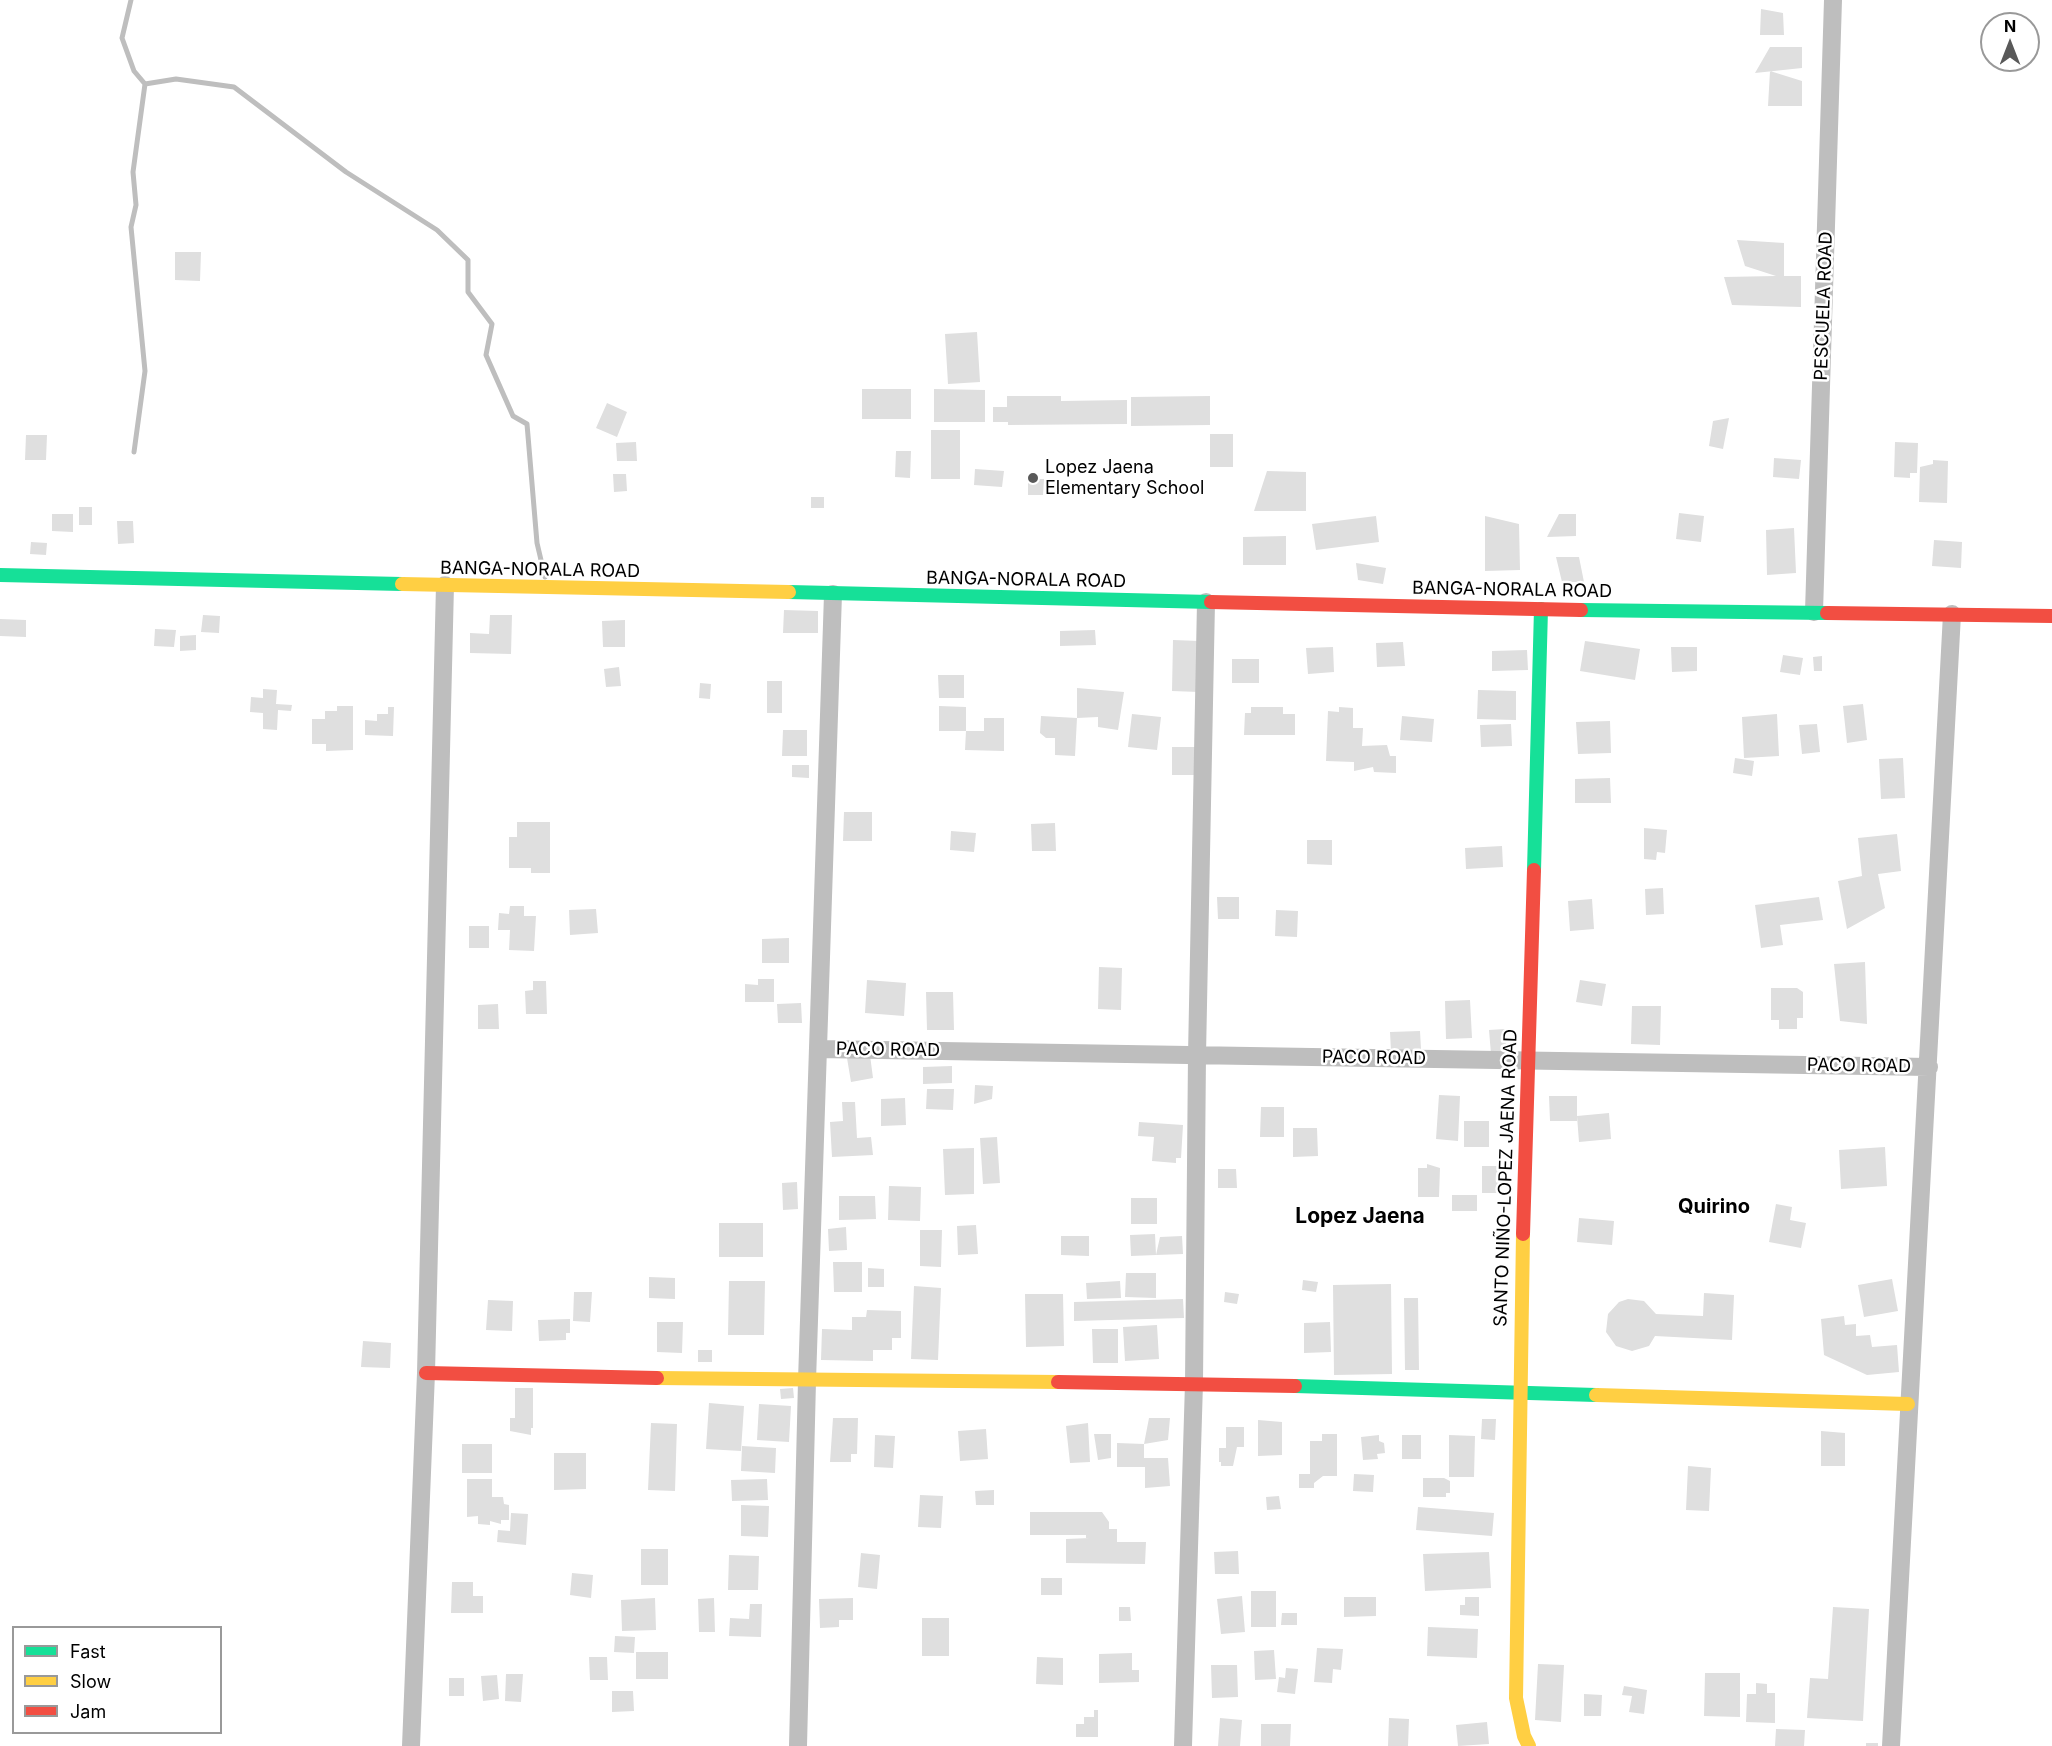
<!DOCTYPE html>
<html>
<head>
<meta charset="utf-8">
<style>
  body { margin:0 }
  #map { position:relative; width:2052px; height:1746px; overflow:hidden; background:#fff; font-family:Inter,sans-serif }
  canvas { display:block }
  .legend { position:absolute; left:12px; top:1626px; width:210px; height:108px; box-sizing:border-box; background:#fff; border:2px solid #999; margin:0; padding:8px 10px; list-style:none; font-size:18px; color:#000 }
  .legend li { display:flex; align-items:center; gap:12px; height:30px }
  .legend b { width:30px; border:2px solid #999 }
  .north { position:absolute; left:1980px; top:12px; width:60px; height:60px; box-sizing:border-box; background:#fff; border:2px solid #999; border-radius:50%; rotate:0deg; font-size:16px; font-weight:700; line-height:24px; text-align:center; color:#000 }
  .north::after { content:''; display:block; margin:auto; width:21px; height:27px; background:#595959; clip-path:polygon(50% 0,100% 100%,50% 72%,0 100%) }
</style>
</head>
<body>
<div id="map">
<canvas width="2052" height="1746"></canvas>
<ul class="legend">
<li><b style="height:8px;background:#16e098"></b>Fast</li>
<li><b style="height:8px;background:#ffcf43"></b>Slow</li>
<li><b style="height:8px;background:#f24e42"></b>Jam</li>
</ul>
<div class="north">N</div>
</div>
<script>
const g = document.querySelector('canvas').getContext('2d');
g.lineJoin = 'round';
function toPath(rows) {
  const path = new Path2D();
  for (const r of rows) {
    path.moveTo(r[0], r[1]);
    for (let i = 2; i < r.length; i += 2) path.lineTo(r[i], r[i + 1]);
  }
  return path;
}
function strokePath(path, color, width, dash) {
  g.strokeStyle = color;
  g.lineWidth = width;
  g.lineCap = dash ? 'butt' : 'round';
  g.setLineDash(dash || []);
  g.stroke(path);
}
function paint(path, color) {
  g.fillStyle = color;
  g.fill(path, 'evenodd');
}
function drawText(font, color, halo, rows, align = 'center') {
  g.font = font + ' Inter,sans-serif';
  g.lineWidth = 5;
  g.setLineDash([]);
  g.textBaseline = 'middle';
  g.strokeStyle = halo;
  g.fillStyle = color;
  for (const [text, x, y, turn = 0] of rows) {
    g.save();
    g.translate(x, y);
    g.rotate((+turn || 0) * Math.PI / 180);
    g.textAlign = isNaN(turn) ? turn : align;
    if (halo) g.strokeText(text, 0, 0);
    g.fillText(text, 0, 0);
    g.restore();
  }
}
const stream = toPath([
  [131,0,122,38,134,71,145,84,133,172,136,205,131,227,145,371,134,452],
  [145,84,176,79,234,87,346,172,437,230,468,260,468,292,492,324,486,355,513,416,527,424,537,543,545,577]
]);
const building = toPath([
  [1761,9,1783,13,1784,35,1760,35],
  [1770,47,1802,47,1802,68,1755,73],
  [1770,71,1802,81,1802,106,1768,106],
  [1737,240,1784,243,1784,276,1801,276,1801,307,1732,305,1724,277,1776,276,1745,266],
  [175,252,201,252,200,281,175,280],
  [977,332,980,382,948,384,945,334],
  [862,389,911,389,911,419,862,419],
  [934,389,985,390,985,422,934,422],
  [1007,396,1061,396,1061,401,1127,400,1127,424,1008,425,1008,422,993,422,993,407,1007,407],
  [1210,396,1210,425,1131,426,1131,397],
  [607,403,627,412,617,437,596,428],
  [1729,418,1723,449,1709,446,1713,421],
  [931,430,960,430,960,479,931,479],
  [1210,434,1233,434,1233,467,1210,467],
  [26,435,47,435,46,460,25,460],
  [636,442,637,461,617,461,616,443],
  [1895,442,1918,443,1917,473,1910,473,1910,478,1894,477],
  [896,451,911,451,910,478,895,477],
  [1774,458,1801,460,1799,479,1773,477],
  [1933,460,1948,461,1947,503,1919,502,1920,467,1933,464],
  [975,469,1004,471,1002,487,974,485],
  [1267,471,1306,472,1306,511,1254,511],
  [613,474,626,474,627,491,614,492],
  [1028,479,1044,479,1043,495,1028,495],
  [811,497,824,497,824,508,811,508],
  [79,507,92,507,92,525,79,525],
  [1679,513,1704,516,1701,542,1676,539],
  [52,514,73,514,73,532,52,531],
  [1559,514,1576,514,1576,536,1547,537],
  [1376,516,1379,542,1316,550,1312,524],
  [1485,516,1519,524,1520,570,1485,571],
  [117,521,133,521,134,543,118,544],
  [1794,528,1796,573,1767,575,1766,530],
  [1286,536,1286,565,1243,565,1243,537],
  [1934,540,1962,542,1961,568,1932,566],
  [31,542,47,543,46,555,30,554],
  [1556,557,1579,557,1584,582,1562,582],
  [1356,563,1386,568,1383,584,1358,580],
  [784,610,818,611,818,633,783,633],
  [203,615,220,616,219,633,201,632],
  [490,615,512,615,511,654,470,653,470,633,489,634],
  [0,619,26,620,26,637,0,636],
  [625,620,625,647,603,647,602,621],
  [155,629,176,630,174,647,154,646],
  [1095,630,1096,645,1060,646,1060,631],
  [196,635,196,650,180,651,180,636],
  [1173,640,1200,641,1199,692,1172,691],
  [1585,641,1640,649,1635,680,1580,671],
  [1403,642,1405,666,1377,667,1376,643],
  [1333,647,1334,672,1308,674,1306,648],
  [1671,647,1697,647,1697,671,1672,672],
  [1527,650,1528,670,1492,671,1492,651],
  [1783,655,1803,658,1800,675,1780,672],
  [1822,656,1822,671,1814,671,1813,657],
  [1232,659,1259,659,1259,683,1232,683],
  [619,667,621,686,606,687,604,669],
  [938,675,964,675,964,698,939,698],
  [767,681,782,681,782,713,767,713],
  [700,683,711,684,710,699,699,698],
  [1077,688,1124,692,1118,730,1098,727,1098,717,1077,718],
  [263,689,277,690,276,704,292,705,291,711,278,710,277,730,263,729,263,713,250,712,251,697,263,698],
  [1478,690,1516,691,1516,720,1477,719],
  [1863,704,1867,740,1847,743,1843,706],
  [337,706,353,706,353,750,326,751,326,744,312,744,312,719,325,719,325,711,337,711],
  [939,706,966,707,966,731,984,731,984,718,1004,718,1004,751,965,750,966,731,939,731],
  [388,707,394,707,393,736,365,735,365,720,377,721,377,714,388,714],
  [1251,707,1283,707,1283,714,1295,714,1295,735,1244,735,1245,713,1251,713],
  [1339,707,1353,708,1353,728,1363,728,1362,746,1387,745,1390,756,1396,756,1396,773,1374,772,1373,767,1354,771,1354,762,1326,761,1328,711,1339,712],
  [1132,714,1161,717,1157,750,1128,747],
  [1777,714,1779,756,1744,758,1742,717],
  [1041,716,1077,718,1075,756,1055,755,1055,738,1046,738,1040,733],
  [1402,716,1434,719,1432,742,1400,740],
  [1610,721,1611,753,1578,754,1576,722],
  [1511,724,1512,746,1481,747,1480,725],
  [1817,724,1820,752,1802,754,1799,725],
  [783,730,807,730,807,756,782,756],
  [1172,747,1195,747,1195,775,1172,775],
  [1735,758,1754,761,1752,776,1733,773],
  [1903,758,1905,798,1881,799,1879,759],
  [792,765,809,765,809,778,792,777],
  [1610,778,1611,803,1575,803,1575,779],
  [844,812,872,812,872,841,843,841],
  [517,822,550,822,550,873,531,873,531,868,509,868,509,837,517,837],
  [1055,823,1056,851,1032,851,1031,824],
  [1644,828,1667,830,1665,853,1657,852,1656,860,1644,859],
  [951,831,976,833,974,852,950,850],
  [1897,834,1901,871,1878,874,1885,908,1847,929,1838,881,1862,876,1858,838],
  [1307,840,1332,840,1332,865,1307,864],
  [1502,846,1503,867,1466,869,1465,848],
  [1663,888,1664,914,1646,915,1645,889],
  [1217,897,1239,897,1239,919,1218,919],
  [1819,897,1823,920,1780,925,1783,945,1761,948,1755,905],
  [1592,899,1594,929,1570,931,1568,901],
  [510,906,524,906,524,916,536,916,534,951,509,950,510,930,498,930,499,913,509,914],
  [596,909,598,933,570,935,569,910],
  [1276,910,1298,911,1297,937,1275,936],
  [469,926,489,926,489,948,469,948],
  [789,938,789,963,762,963,762,939],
  [1865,962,1867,1024,1840,1021,1834,964],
  [1099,967,1122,968,1121,1010,1098,1009],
  [758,979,774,979,774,1002,745,1002,745,984,758,985],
  [867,980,906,983,904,1016,865,1013],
  [1580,980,1606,984,1602,1006,1576,1002],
  [533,981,546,981,547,1014,526,1014,525,991,533,990],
  [1771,988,1797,988,1803,992,1803,1018,1797,1018,1797,1029,1779,1029,1779,1020,1771,1020],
  [926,992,953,992,954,1030,927,1030],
  [1470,1000,1472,1038,1446,1039,1445,1001],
  [801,1003,802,1023,778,1023,777,1004],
  [498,1004,499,1029,478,1029,478,1005],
  [1632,1006,1661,1006,1660,1045,1631,1044],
  [1505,1029,1507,1053,1491,1054,1489,1030],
  [1420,1031,1421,1049,1391,1051,1390,1032],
  [870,1055,873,1078,851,1082,847,1058],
  [952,1066,952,1083,923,1084,923,1067],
  [975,1085,993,1086,992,1099,974,1104],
  [927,1089,954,1089,953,1110,926,1109],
  [1439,1095,1460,1096,1458,1141,1436,1139],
  [1549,1096,1577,1096,1577,1121,1550,1121],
  [905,1098,906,1125,881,1126,881,1099],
  [842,1102,855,1102,857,1138,871,1137,873,1155,832,1157,830,1122,843,1121],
  [1261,1107,1284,1107,1284,1137,1260,1137],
  [1609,1113,1611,1139,1579,1142,1577,1116],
  [1464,1121,1489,1121,1489,1147,1464,1147],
  [1139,1122,1183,1125,1181,1158,1176,1158,1176,1163,1152,1161,1154,1137,1138,1136],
  [1293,1128,1317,1128,1318,1156,1293,1157],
  [997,1137,1000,1183,983,1184,980,1138],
  [1885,1147,1887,1186,1841,1189,1839,1150],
  [974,1148,974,1194,945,1195,943,1149],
  [1427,1164,1440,1168,1439,1197,1418,1197,1418,1168,1427,1168],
  [1482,1166,1500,1166,1501,1193,1482,1193],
  [1218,1169,1236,1169,1237,1188,1218,1188],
  [797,1182,798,1209,783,1210,782,1183],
  [889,1186,921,1187,920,1221,888,1220],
  [1452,1195,1477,1195,1477,1211,1452,1211],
  [839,1196,875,1196,876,1219,839,1220],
  [1131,1198,1157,1198,1157,1224,1131,1224],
  [1776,1204,1792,1207,1790,1220,1806,1223,1801,1248,1769,1242],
  [1579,1218,1614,1221,1612,1245,1577,1242],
  [719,1223,763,1223,763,1257,719,1257],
  [976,1225,978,1254,958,1255,957,1226],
  [846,1227,847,1250,829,1251,828,1229],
  [920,1230,942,1230,941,1267,920,1266],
  [1155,1234,1156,1255,1131,1256,1130,1235],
  [1061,1236,1089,1236,1089,1256,1061,1255],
  [1182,1236,1183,1254,1156,1255,1160,1237],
  [833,1262,862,1262,862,1292,834,1292],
  [868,1268,884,1269,884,1287,868,1287],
  [1126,1273,1156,1273,1156,1298,1125,1297],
  [649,1277,675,1278,675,1299,649,1298],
  [1892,1279,1898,1311,1864,1317,1858,1285],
  [1303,1280,1318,1282,1316,1292,1302,1290],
  [729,1281,765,1281,764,1335,728,1335],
  [1120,1281,1121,1298,1087,1299,1086,1283],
  [1391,1284,1392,1374,1334,1375,1333,1285],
  [914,1286,941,1288,938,1360,911,1359],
  [574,1292,592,1292,590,1322,573,1321],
  [1225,1292,1239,1294,1237,1304,1224,1302],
  [1704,1293,1734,1295,1732,1340,1655,1336,1649,1346,1632,1351,1616,1346,1606,1332,1608,1314,1619,1302,1628,1299,1644,1301,1656,1314,1703,1316],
  [1025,1294,1063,1294,1064,1346,1026,1347],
  [1404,1298,1418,1298,1419,1370,1405,1370],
  [1183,1299,1184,1318,1074,1321,1074,1302],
  [488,1300,513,1301,512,1331,486,1330],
  [867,1310,901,1311,901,1338,892,1338,892,1350,873,1350,873,1361,821,1360,822,1329,852,1330,852,1317,866,1317],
  [1844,1316,1845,1325,1856,1324,1856,1336,1870,1335,1872,1347,1897,1345,1899,1372,1867,1375,1824,1355,1821,1319],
  [570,1319,570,1333,566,1333,566,1340,539,1341,538,1320],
  [657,1322,683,1322,682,1353,657,1352],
  [1330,1322,1331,1352,1304,1353,1304,1323],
  [1157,1325,1159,1359,1125,1361,1123,1327],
  [1092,1329,1118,1329,1118,1363,1093,1363],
  [363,1341,391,1343,390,1368,361,1367],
  [698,1350,712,1350,712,1362,698,1362],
  [515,1388,533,1388,533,1428,531,1428,531,1435,510,1431,510,1418,515,1418],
  [793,1388,794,1398,781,1399,780,1389],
  [709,1403,744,1406,741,1451,706,1449],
  [759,1404,791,1406,789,1442,757,1440],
  [833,1418,858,1418,857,1454,851,1454,851,1462,830,1462],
  [1149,1418,1170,1418,1168,1440,1144,1444],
  [1482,1419,1496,1419,1495,1440,1481,1439],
  [1258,1420,1282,1422,1282,1455,1258,1456],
  [651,1423,677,1424,675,1491,648,1490],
  [1088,1423,1090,1462,1070,1463,1066,1426],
  [1226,1427,1244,1427,1244,1447,1237,1447,1233,1466,1221,1466,1221,1462,1219,1462,1219,1448,1226,1448],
  [986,1429,988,1459,960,1461,958,1431],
  [1821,1431,1845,1433,1845,1466,1821,1466],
  [1094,1434,1111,1434,1111,1458,1098,1460],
  [1322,1434,1337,1434,1337,1476,1323,1476,1314,1483,1314,1488,1299,1488,1299,1474,1310,1474,1310,1441,1322,1441],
  [875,1435,895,1436,893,1468,874,1467],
  [1379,1435,1379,1441,1384,1443,1385,1453,1377,1454,1378,1459,1363,1460,1361,1437],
  [1402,1435,1421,1435,1421,1459,1402,1459],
  [1449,1435,1475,1436,1474,1477,1449,1477],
  [1117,1443,1144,1444,1144,1458,1168,1458,1170,1486,1145,1488,1145,1467,1117,1467],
  [462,1444,492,1444,492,1473,462,1473],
  [742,1446,776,1448,775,1473,741,1471],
  [554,1453,586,1453,586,1489,554,1490],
  [1688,1466,1711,1468,1709,1511,1686,1510],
  [1354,1474,1374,1475,1373,1492,1353,1491],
  [1423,1478,1444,1478,1450,1481,1450,1493,1446,1493,1446,1497,1423,1497],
  [467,1479,492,1479,492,1497,503,1497,504,1504,509,1505,509,1520,501,1520,501,1524,490,1521,490,1525,478,1524,478,1516,467,1517],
  [767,1479,768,1500,732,1501,731,1480],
  [994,1490,994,1505,976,1505,975,1491],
  [920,1495,943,1496,941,1528,918,1527],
  [1279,1496,1281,1509,1267,1510,1266,1497],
  [741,1505,769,1506,768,1537,741,1536],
  [1418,1507,1494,1513,1492,1536,1416,1530],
  [1030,1512,1102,1512,1109,1522,1109,1529,1117,1529,1117,1542,1146,1542,1145,1564,1066,1563,1066,1539,1090,1538,1086,1538,1086,1535,1030,1535],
  [511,1513,528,1514,526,1545,497,1542,498,1530,510,1531],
  [641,1549,668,1549,668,1585,641,1585],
  [1238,1551,1239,1574,1215,1574,1214,1552],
  [1489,1552,1491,1588,1425,1591,1423,1554],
  [861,1553,880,1555,877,1589,858,1587],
  [729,1555,759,1556,758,1590,728,1590],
  [572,1573,593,1575,591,1598,570,1595],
  [1041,1578,1062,1578,1062,1595,1041,1595],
  [452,1582,473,1582,473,1596,483,1596,483,1613,451,1613],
  [1251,1591,1276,1591,1276,1627,1251,1627],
  [1242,1596,1245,1632,1221,1634,1217,1599],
  [1344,1597,1376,1597,1376,1616,1344,1617],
  [1465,1597,1479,1597,1479,1616,1460,1615,1460,1605,1465,1605],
  [655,1598,656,1630,622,1631,621,1600],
  [714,1598,715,1632,699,1632,698,1599],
  [853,1598,853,1620,839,1620,839,1627,820,1628,819,1599],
  [750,1604,762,1604,761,1637,729,1636,730,1618,749,1619],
  [1119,1607,1130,1607,1131,1621,1119,1621],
  [1833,1607,1869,1609,1863,1721,1807,1718,1810,1678,1828,1679],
  [1282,1613,1297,1613,1297,1625,1281,1625],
  [922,1618,949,1618,949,1656,922,1656],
  [1428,1627,1478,1629,1477,1658,1427,1656],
  [615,1636,635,1637,634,1653,614,1652],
  [1317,1648,1343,1649,1341,1670,1333,1669,1332,1683,1314,1682],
  [1274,1650,1276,1679,1255,1680,1254,1651],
  [636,1652,668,1652,668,1679,636,1679],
  [1132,1653,1132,1670,1139,1670,1139,1682,1099,1683,1099,1654],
  [589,1657,607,1657,608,1680,590,1680],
  [1037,1657,1063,1658,1063,1685,1036,1684],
  [1538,1664,1564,1665,1561,1722,1535,1720],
  [1211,1665,1237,1665,1238,1697,1212,1698],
  [1286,1668,1298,1669,1295,1694,1277,1692,1279,1677,1285,1678],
  [1705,1673,1740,1673,1740,1717,1704,1716],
  [506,1674,523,1674,521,1702,505,1701],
  [497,1675,499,1699,483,1701,481,1676],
  [449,1678,464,1678,464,1696,449,1696],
  [1756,1683,1767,1684,1767,1693,1775,1693,1775,1723,1746,1722,1747,1694,1756,1694],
  [1624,1686,1647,1690,1644,1714,1629,1712,1632,1696,1622,1695],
  [612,1691,633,1691,634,1711,612,1712],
  [1584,1694,1602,1695,1601,1716,1584,1716],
  [1094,1710,1098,1710,1098,1737,1076,1737,1076,1724,1084,1724,1084,1717,1094,1717],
  [1220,1718,1242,1720,1240,1746,1218,1746],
  [1389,1718,1409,1719,1408,1746,1388,1746],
  [1487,1722,1489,1744,1458,1746,1456,1725],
  [1261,1724,1291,1724,1290,1746,1261,1746],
  [1776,1729,1805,1730,1804,1746,1775,1746],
  [1866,1743,1878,1743,1878,1746,1866,1746]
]);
const street = toPath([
  [1814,612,1833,0],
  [818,1049,1929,1067],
  [411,1746,426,1373,445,585],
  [798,1746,807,1381,833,594],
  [1183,1746,1194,1383,1197,1055,1206,602],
  [1891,1746,1952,614]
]);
const fast = toPath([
  [0,575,402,584],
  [789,592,1211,602],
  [1581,610,1827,613],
  [1534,870,1541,609],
  [1295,1386,1596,1395]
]);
const slow = toPath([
  [402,584,789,592],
  [1523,1234,1516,1698,1524,1736,1529,1746],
  [657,1378,1058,1382],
  [1596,1395,1908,1404]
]);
const jam = toPath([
  [1211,602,1581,610],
  [1827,613,2052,616],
  [1523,1234,1534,870],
  [426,1373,657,1378],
  [1058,1382,1295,1386]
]);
const markers = [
  [1033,478,6,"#595959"]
];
const streetNames = [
  ["PESCUELA ROAD",1824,306,-88],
  ["BANGA-NORALA ROAD",540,570,1],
  ["BANGA-NORALA ROAD",1026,580,1],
  ["BANGA-NORALA ROAD",1512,590,1],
  ["PACO ROAD",888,1050,1],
  ["PACO ROAD",1374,1058,1],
  ["PACO ROAD",1859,1066,1],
  ["SANTO NIÑO-LOPEZ JAENA ROAD",1506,1178,-88]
];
const poiNames = [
  ["Lopez Jaena",1045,468],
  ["Elementary School",1045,489]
];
const neighbourhoodNames = [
  ["Quirino",1714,1207]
];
const quarterNames = [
  ["Lopez Jaena",1360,1217]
];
strokePath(stream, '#bebebe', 5);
paint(building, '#dfdfdf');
strokePath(street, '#bebebe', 18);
strokePath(fast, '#16e098', 14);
strokePath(slow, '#ffcf43', 14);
strokePath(jam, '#f24e42', 14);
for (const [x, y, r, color] of markers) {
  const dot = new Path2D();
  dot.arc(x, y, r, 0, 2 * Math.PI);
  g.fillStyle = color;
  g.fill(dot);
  strokePath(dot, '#fff', 2);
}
drawText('18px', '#000', '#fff', streetNames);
drawText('18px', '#000', '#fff', poiNames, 'left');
drawText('bold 20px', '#000', '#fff', neighbourhoodNames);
drawText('bold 21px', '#000', '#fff', quarterNames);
</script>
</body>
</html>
